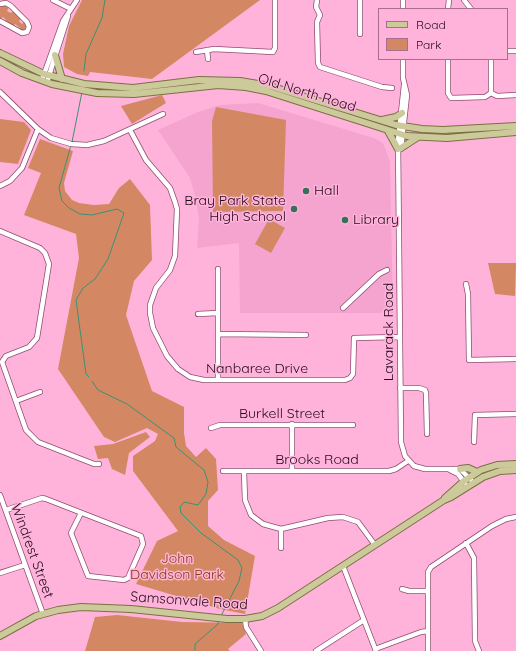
<!DOCTYPE html>
<html>
<head>
<meta charset="utf-8">
<style>
  body { margin:0 }
  #map { position:relative; width:516px; height:651px; overflow:hidden; background:#ffb3db; font-family:Quicksand,sans-serif }
  canvas { display:block }
  .legend { position:absolute; left:378px; top:8px; width:130px; height:52px; box-sizing:border-box; background:#ffb3db; border:1px solid #a76f8d; margin:0; padding:5px 7px; list-style:none; font-size:12px; color:#240a19 }
  .legend li { display:flex; align-items:center; gap:8px; height:20px }
  .legend b { width:20px; border:1px solid #a76f8d }
</style>
</head>
<body>
<div id="map">
<canvas width="516" height="651"></canvas>
<ul class="legend">
<li><b style="height:5px;background:#ccca9b"></b>Road</li>
<li><b style="height:11px;background:#d38863"></b>Park</li>
</ul>
</div>
<script>
const g = document.querySelector('canvas').getContext('2d');
g.lineJoin = 'round';
function paint(path, color) {
  g.fillStyle = color;
  g.fill(path, 'evenodd');
}
function toPath(rows) {
  const path = new Path2D();
  for (const r of rows) {
    path.moveTo(r[0], r[1]);
    for (let i = 2; i < r.length; i += 2) path.lineTo(r[i], r[i + 1]);
  }
  return path;
}
function strokePath(path, color, width, dash) {
  g.strokeStyle = color;
  g.lineWidth = width;
  g.lineCap = dash ? 'butt' : 'round';
  g.setLineDash(dash || []);
  g.stroke(path);
}
function drawText(font, color, halo, rows, align = 'center') {
  g.font = font + ' Quicksand,sans-serif';
  g.lineWidth = 3;
  g.setLineDash([]);
  g.textBaseline = 'middle';
  g.strokeStyle = halo;
  g.fillStyle = color;
  for (const [text, x, y, turn = 0] of rows) {
    g.save();
    g.translate(x, y);
    g.rotate((+turn || 0) * Math.PI / 180);
    g.textAlign = isNaN(turn) ? turn : align;
    if (halo) g.strokeText(text, 0, 0);
    g.fillText(text, 0, 0);
    g.restore();
  }
}
const built = toPath([
  [258,103,374,138,383,143,390,161,393,313,240,313,239,243,197,248,199,219,196,199,190,178,158,130,198,112,220,105]
]);
const green = toPath([
  [82,0,260,0,152,79,90,72,88,76,77,74,64,67,63,54,69,26],
  [5,4,9,7,7,11,11,13,13,11,21,18,19,21,22,24,24,22,27,24,25,30,19,30,20,28,15,24,13,27,5,23,6,20,3,17,0,19,0,6],
  [162,95,166,103,132,124,121,106],
  [216,107,286,120,283,211,213,212,212,121],
  [0,119,24,122,31,130,18,164,0,162],
  [40,139,73,151,64,183,65,191,72,200,79,203,94,205,109,204,119,188,130,179,150,205,152,260,134,281,126,315,152,391,184,407,184,433,186,446,196,457,206,448,216,459,218,490,208,501,208,526,224,540,255,556,245,614,220,609,136,584,157,541,178,531,133,471,133,456,155,441,158,434,147,428,115,442,104,437,58,369,79,258,76,234,24,215,41,173,28,168],
  [269,219,285,228,271,253,255,244],
  [488,263,516,263,515,296,495,294],
  [146,432,150,437,129,453,125,475,112,469,108,458,98,459,94,446,113,444],
  [117,615,182,622,242,623,246,634,228,649,230,651,85,651,95,617]
]);
const stream = toPath([
  [84,71,86,54,102,18,105,0],
  [72,142,82,92],
  [71,145,59,188,62,201,69,208,80,214,92,215,117,209,124,213,108,259,95,279,83,288,76,300,86,374,89,377],
  [92,381,98,390,127,404,174,438,176,447,204,470,208,482,206,494,198,505,184,502,180,507,181,513,201,533,238,560,242,568,239,581,221,616],
  [195,651,195,644,217,625,219,621]
]);
const minor = toPath([
  [53,0,71,9],
  [317,0,316,7,320,15,317,22,318,63,320,67,382,87,392,88],
  [464,0,471,9],
  [0,4,6,3,11,6,27,22,29,27,27,32,22,33,0,21],
  [403,9,403,0],
  [448,9,449,0],
  [360,34,360,0],
  [207,50,208,59],
  [507,51,516,51],
  [196,52,214,49,273,52,275,48,275,0],
  [448,59,448,93,451,98,485,97,491,93,497,96,516,95],
  [491,59,491,93],
  [43,77,63,21,77,0],
  [47,82,68,16],
  [404,85,398,141,401,442,405,456,414,466,425,469,460,469,471,480],
  [0,92,38,129,51,138,71,144,87,145,104,141,163,114],
  [130,130,146,160,170,188,175,202,177,209,175,256,170,270,156,288,150,305,150,313,153,328,167,356,178,369,190,377,204,380,345,380,350,378,353,374,354,338,399,337],
  [401,149,407,95,403,78,403,59],
  [0,186,10,181,22,168,38,129],
  [0,231,40,248,45,253,49,264,37,338,29,347,6,356,2,362,26,430,38,442,94,464,99,464],
  [218,269,218,380],
  [466,284,468,294,469,360,516,359],
  [343,308,379,274,387,270],
  [198,314,218,313],
  [219,334,306,335],
  [400,388,419,388,425,390,426,393,427,434],
  [16,401,40,392],
  [211,428,220,425,353,425],
  [474,442,475,415,516,414],
  [292,470,292,424],
  [450,470,458,474,465,483],
  [223,471,389,471,396,469,408,461],
  [244,472,245,500,251,515,263,524,281,529,328,518,343,517,358,522,375,545],
  [0,495,43,614],
  [6,510,42,498,46,499,141,536,143,544,128,578,124,580,88,576,71,533,81,513],
  [281,529,281,548],
  [466,543,474,558,475,641,479,651],
  [343,566,376,651],
  [0,573,25,565],
  [402,589,409,591,428,591],
  [245,619,246,627,261,651],
  [375,649,421,632,428,631],
  [316,651,364,620],
  [428,651,428,572,431,567,492,526,506,519,516,517]
]);
const major = toPath([
  [0,53,44,74,84,84,133,88,199,80,240,81,270,86,396,125,422,129,443,130,516,126],
  [55,55,62,79],
  [0,61,22,73,52,84,97,93,134,94,218,85,246,87,266,91,407,136,447,138,516,132],
  [382,120,396,117,402,113],
  [388,131,398,149],
  [401,148,418,137],
  [460,469,468,468,477,472],
  [445,498,464,481,481,470,497,465,516,464],
  [0,636,36,616,58,610,81,607,131,609,227,619,245,619,262,616,278,608,444,500,451,497,483,477,500,471,516,470]
]);
const markers = [
  [306,191,4,"#357059"],
  [294,209,4,"#357059"],
  [345,220,4,"#357059"]
];
const streetNames = [
  ["Old North Road",307,93,17],
  ["Lavarack Road",389,332,-90],
  ["Nanbaree Drive",257,369],
  ["Burkell Street",282,414],
  ["Brooks Road",317,460],
  ["Windrest Street",32,551,70],
  ["Samsonvale Road",189,601,4]
];
const poiNames = [
  ["Hall",314,191],
  ["Bray Park State",286,201,"right"],
  ["High School",286,217,"right"],
  ["Library",353,220]
];
const parkNames = [
  ["John",177,559],
  ["Davidson Park",177,575]
];
paint(built, '#f5a4cf');
paint(green, '#d38863');
strokePath(stream, '#3b9172', 1);
strokePath(minor, '#8e4c71', 6);
strokePath(major, '#7b7042', 8);
strokePath(minor, '#fff', 4.5);
strokePath(major, '#ccca9b', 6);
for (const [x, y, r, color] of markers) {
  const dot = new Path2D();
  dot.arc(x, y, r, 0, 2 * Math.PI);
  g.fillStyle = color;
  g.fill(dot);
  strokePath(dot, '#ffb3db', 1.5);
}
drawText('14px', '#240a19', '#ffb3db', streetNames);
drawText('14px', '#240a19', '#ffb3db', poiNames, 'left');
drawText('14px', '#833a0e', '#ffb3db', parkNames);
</script>
</body>
</html>
